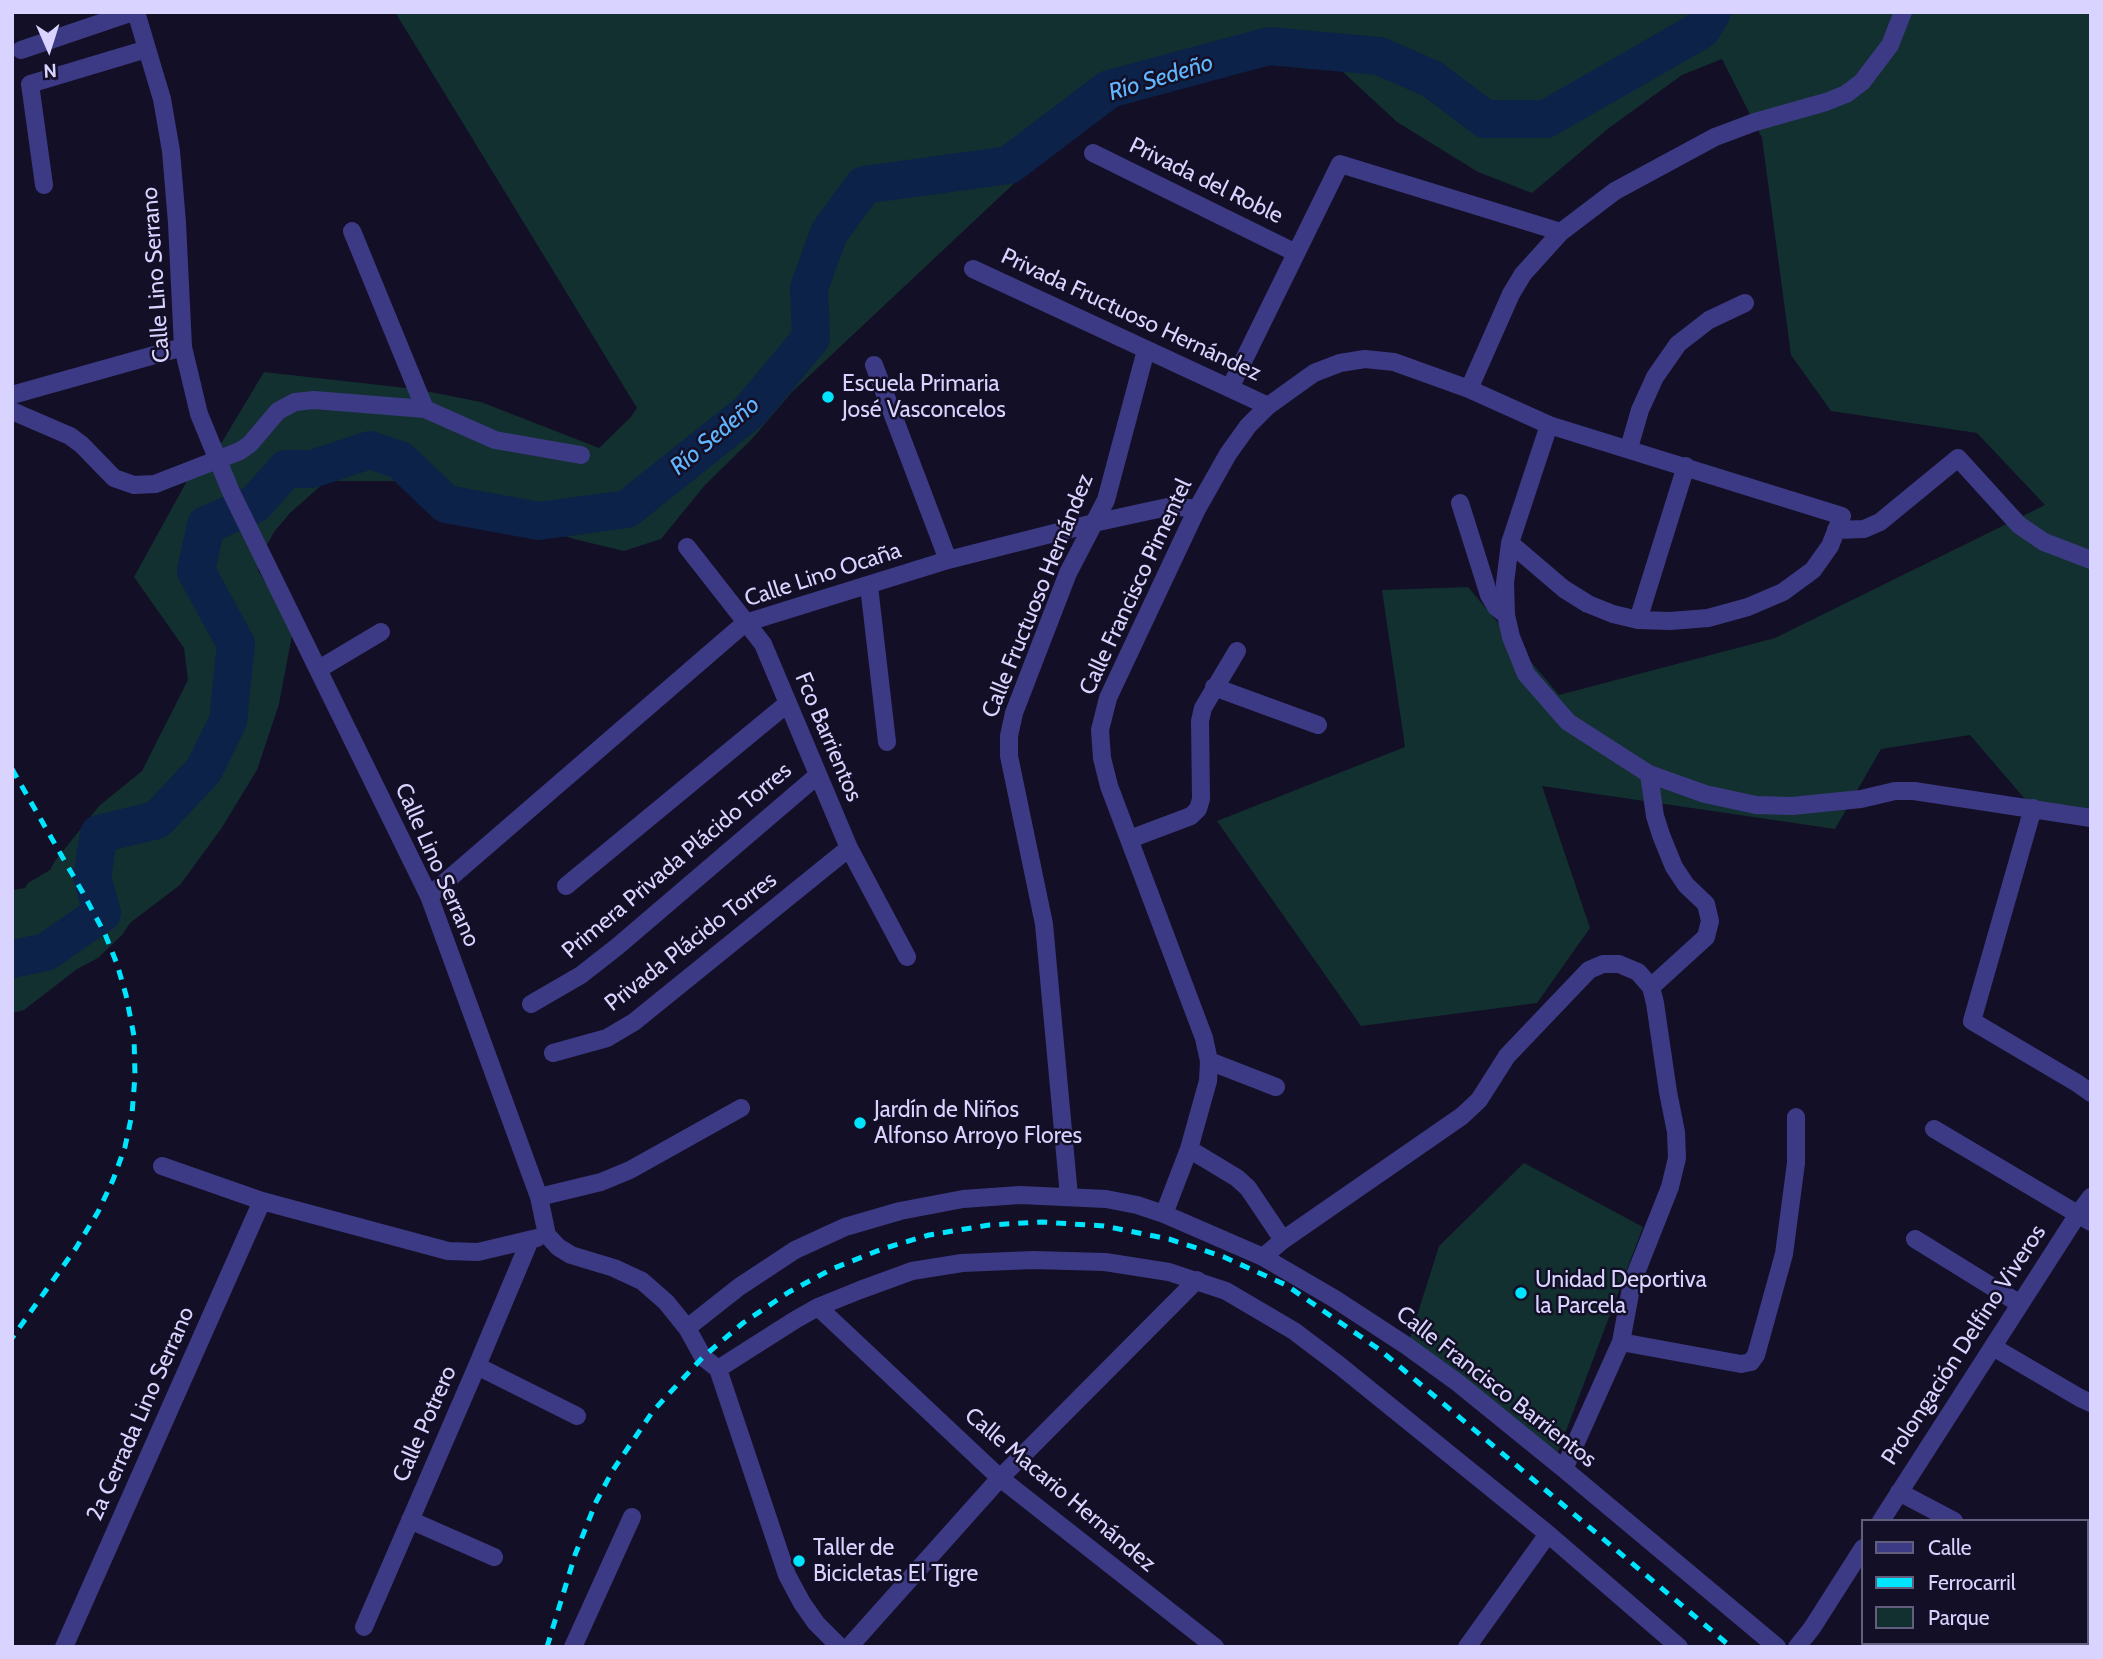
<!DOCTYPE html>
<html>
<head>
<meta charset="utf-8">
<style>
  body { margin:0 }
  #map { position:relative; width:2103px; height:1659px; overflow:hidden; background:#130f26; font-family:Cabin,sans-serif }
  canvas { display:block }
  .frame { position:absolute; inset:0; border:14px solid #d9d4ff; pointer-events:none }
  .legend { position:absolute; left:1861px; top:1519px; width:228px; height:126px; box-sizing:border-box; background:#130f26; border:2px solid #625e7d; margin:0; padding:9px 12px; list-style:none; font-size:21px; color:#d9d4ff }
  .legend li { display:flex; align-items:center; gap:14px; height:35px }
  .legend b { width:35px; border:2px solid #625e7d }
  .north { position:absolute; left:14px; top:14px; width:70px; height:70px; -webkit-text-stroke:5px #130f26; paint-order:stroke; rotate:177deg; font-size:19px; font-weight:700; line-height:28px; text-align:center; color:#d9d4ff }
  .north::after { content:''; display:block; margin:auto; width:24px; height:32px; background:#d9d4ff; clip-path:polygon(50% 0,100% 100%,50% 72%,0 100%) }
</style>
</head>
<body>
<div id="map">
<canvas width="2103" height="1659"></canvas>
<div class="frame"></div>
<ul class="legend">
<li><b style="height:9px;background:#3d3a85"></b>Calle</li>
<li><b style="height:9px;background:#00e5ff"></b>Ferrocarril</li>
<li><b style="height:19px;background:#12302f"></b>Parque</li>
</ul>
<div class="north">N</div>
</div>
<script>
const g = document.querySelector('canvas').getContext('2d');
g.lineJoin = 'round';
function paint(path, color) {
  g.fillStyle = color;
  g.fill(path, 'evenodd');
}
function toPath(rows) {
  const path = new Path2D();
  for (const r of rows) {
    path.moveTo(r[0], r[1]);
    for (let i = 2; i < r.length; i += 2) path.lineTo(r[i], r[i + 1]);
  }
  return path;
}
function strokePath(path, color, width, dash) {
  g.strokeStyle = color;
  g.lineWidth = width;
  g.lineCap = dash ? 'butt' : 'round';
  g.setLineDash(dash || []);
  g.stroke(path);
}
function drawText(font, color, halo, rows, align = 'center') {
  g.font = font + ' Cabin,sans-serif';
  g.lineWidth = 5;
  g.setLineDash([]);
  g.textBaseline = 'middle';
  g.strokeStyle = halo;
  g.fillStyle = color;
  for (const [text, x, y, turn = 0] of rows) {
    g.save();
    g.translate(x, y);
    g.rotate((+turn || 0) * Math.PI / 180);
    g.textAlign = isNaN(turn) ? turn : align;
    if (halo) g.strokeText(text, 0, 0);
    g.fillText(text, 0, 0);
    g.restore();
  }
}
const green = toPath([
  [395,12,2091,12,2091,822,2025,799,1970,735,1881,749,1835,829,1542,786,1590,928,1537,1003,1361,1026,1217,821,1405,747,1382,590,1468,587,1559,695,1775,638,2045,505,1977,433,1831,411,1791,355,1762,138,1722,59,1682,75,1609,128,1532,193,1478,172,1397,122,1343,72,1321,46,1286,44,1203,62,1110,102,1022,176,792,392,751,440,705,485,661,539,624,551,574,539,399,481,326,481,290,513,274,532,263,552,258,570,293,630,279,704,257,770,221,829,180,885,130,923,122,935,98,958,77,969,24,1010,12,1013,12,890,25,888,28,883,50,870,55,861,99,806,142,771,188,680,184,648,134,577,198,461,222,442,264,372,415,389,481,402,599,448,630,418,637,408],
  [1524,1163,1643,1227,1557,1455,1409,1341,1439,1246]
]);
const river = toPath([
  [12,959,46,952,102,913,92,877,99,834,157,820,204,770,228,721,236,644,196,571,206,525,255,504,286,469,312,469,370,450,400,460,446,504,539,521,627,509,750,411,811,338,809,288,829,233,864,185,1009,165,1109,89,1269,46,1379,56,1432,79,1485,119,1546,119,1701,30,1712,12]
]);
const street = toPath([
  [136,12,162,99,171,151,177,223,183,347,199,414,231,492,429,896,539,1197,547,1235,558,1247,571,1255,614,1268,642,1281,666,1302,687,1328,703,1357,718,1369,787,1575,802,1603,816,1623,840,1647],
  [21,50,133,12],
  [1093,153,1296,253],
  [44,185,30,84,147,49],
  [352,231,425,409],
  [973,269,1268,406],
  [874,365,948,560],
  [1230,388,1340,164,1561,232],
  [1469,389,1511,294,1523,274,1561,232,1615,191,1715,137,1755,122,1826,102,1846,94,1862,82,1890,45,1903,12],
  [12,395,183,347],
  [12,411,70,436,82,445,114,478,134,485,155,484,240,451,250,444,278,411,295,402,314,400,425,409,495,440,581,455],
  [1549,425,1510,543,1505,583,1506,615,1511,637,1526,674,1568,722,1649,774,1705,794,1756,805,1792,806,1861,799,1895,791,1914,791,2091,818],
  [1629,448,1640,410,1655,377,1678,344,1709,320,1745,303],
  [1460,503,1489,595,1496,607,1506,615],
  [1836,530,1864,529,1880,522,1958,458,2019,525,2044,542,2091,560],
  [687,547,763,644,849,848,907,957],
  [869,586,887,742],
  [1638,620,1686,466],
  [319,669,381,632],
  [1214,687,1318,725],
  [1649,774,1655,816,1661,835,1674,867,1686,885,1706,904,1710,921,1706,937,1651,987],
  [2033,808,1972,1021,2077,1083,2091,1093],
  [1130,839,1191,816,1198,809,1201,799,1200,721,1203,708,1237,651],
  [566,886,788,703],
  [429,896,745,623,948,560,1094,523,1172,506,1197,509],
  [531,1004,581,975,618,946,818,775],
  [553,1053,607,1038,634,1022,849,848],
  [1209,1061,1276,1087],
  [1934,1129,2091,1222],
  [1189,1149,1237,1178,1248,1188,1283,1240],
  [162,1166,262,1201,448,1251,478,1252,537,1238],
  [1069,1196,1044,924,1009,756,1009,736,1014,713,1068,573,1106,500,1146,350],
  [539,1197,601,1182,630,1170,741,1108],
  [1164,1214,1189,1149,1208,1081,1209,1061,1204,1038,1109,786,1102,758,1100,730,1108,698,1197,509,1228,454,1248,426,1268,406,1314,373,1340,363,1365,359,1394,362,1469,389,1549,425,1842,516,1830,546,1813,570,1783,592,1748,607,1708,618,1670,621,1638,620,1613,614,1588,604,1564,589,1510,543],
  [1915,1239,2020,1304],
  [1263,1257,1283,1240,1462,1116,1479,1100,1507,1056,1589,970,1603,964,1619,964,1638,972,1651,987,1655,1003,1668,1092,1676,1132,1677,1158,1670,1187,1632,1283,1621,1342,1564,1469],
  [818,1307,1000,1478,1215,1647],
  [687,1328,739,1287,795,1250,845,1227,900,1211,963,1199,1020,1195,1106,1199,1137,1205,1164,1214,1263,1257,1335,1299,1407,1346,1458,1383,1564,1469,1777,1647],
  [1621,1342,1741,1364,1751,1362,1756,1355,1784,1254,1796,1163,1796,1117],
  [1993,1347,2080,1398,2091,1403],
  [477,1366,577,1416],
  [718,1369,795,1320,818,1307,860,1290,912,1271,962,1263,1033,1260,1105,1262,1169,1272,1226,1291,1294,1331,1339,1365,1548,1534,1679,1647],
  [1899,1492,1954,1521],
  [410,1520,494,1557],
  [1881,1521,2078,1214,2091,1197],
  [2087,1592,2091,1594],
  [364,1627,477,1366,530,1240],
  [64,1647,262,1201],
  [573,1647,632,1517],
  [849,1647,1000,1478,1197,1280],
  [1467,1647,1548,1534],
  [1797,1647,1812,1628,1863,1548]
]);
const rail = toPath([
  [12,769,83,893,105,934,117,964,126,995,134,1036,135,1076,132,1114,125,1147,113,1180,98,1212,76,1248,12,1338],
  [547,1647,575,1555,596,1502,613,1470,653,1411,703,1357,743,1323,789,1292,832,1269,882,1249,929,1235,989,1225,1042,1222,1104,1226,1169,1239,1224,1257,1286,1285,1380,1350,1731,1647]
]);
const markers = [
  [828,397,7,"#00e5ff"],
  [860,1123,7,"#00e5ff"],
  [1521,1293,7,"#00e5ff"],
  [799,1561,7,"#00e5ff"]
];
const streetNames = [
  ["Privada del Roble",1206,181,26],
  ["Calle Lino Serrano",156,275,-94],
  ["Privada Fructuoso Hernández",1131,315,25],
  ["Calle Lino Ocaña",823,575,-18],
  ["Calle Francisco Pimentel",1136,587,-65],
  ["Calle Fructuoso Hernández",1038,596,-68],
  ["Fco Barrientos",828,737,67],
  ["Primera Privada Plácido Torres",677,861,-40],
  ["Calle Lino Serrano",437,865,66],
  ["Privada Plácido Torres",691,942,-38],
  ["Prolongación Delfino Viveros",1964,1345,-57],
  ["Calle Francisco Barrientos",1496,1387,38],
  ["2a Cerrada Lino Serrano",141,1414,-66],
  ["Calle Potrero",425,1424,-66],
  ["Calle Macario Hernández",1060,1490,40]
];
const poiNames = [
  ["Escuela Primaria",842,384],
  ["José Vasconcelos",842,410],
  ["Jardín de Niños",874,1110],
  ["Alfonso Arroyo Flores",874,1136],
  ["Unidad Deportiva",1535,1280],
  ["la Parcela",1535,1306],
  ["Taller de",813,1548],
  ["Bicicletas El Tigre",813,1574]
];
const waterNames = [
  ["Río Sedeño",1161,78,-17],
  ["Río Sedeño",715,436,-40]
];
paint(green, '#12302f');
strokePath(river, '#0c2248', 38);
strokePath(street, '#3d3a85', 18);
strokePath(rail, '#00e5ff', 5, [10, 9]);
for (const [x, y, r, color] of markers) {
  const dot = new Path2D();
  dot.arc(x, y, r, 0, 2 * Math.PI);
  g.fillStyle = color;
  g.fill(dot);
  strokePath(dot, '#130f26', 2.5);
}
drawText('23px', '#d9d4ff', '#130f26', streetNames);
drawText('23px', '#d9d4ff', '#130f26', poiNames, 'left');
drawText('italic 24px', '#62b6ff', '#130f26', waterNames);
</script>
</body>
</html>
